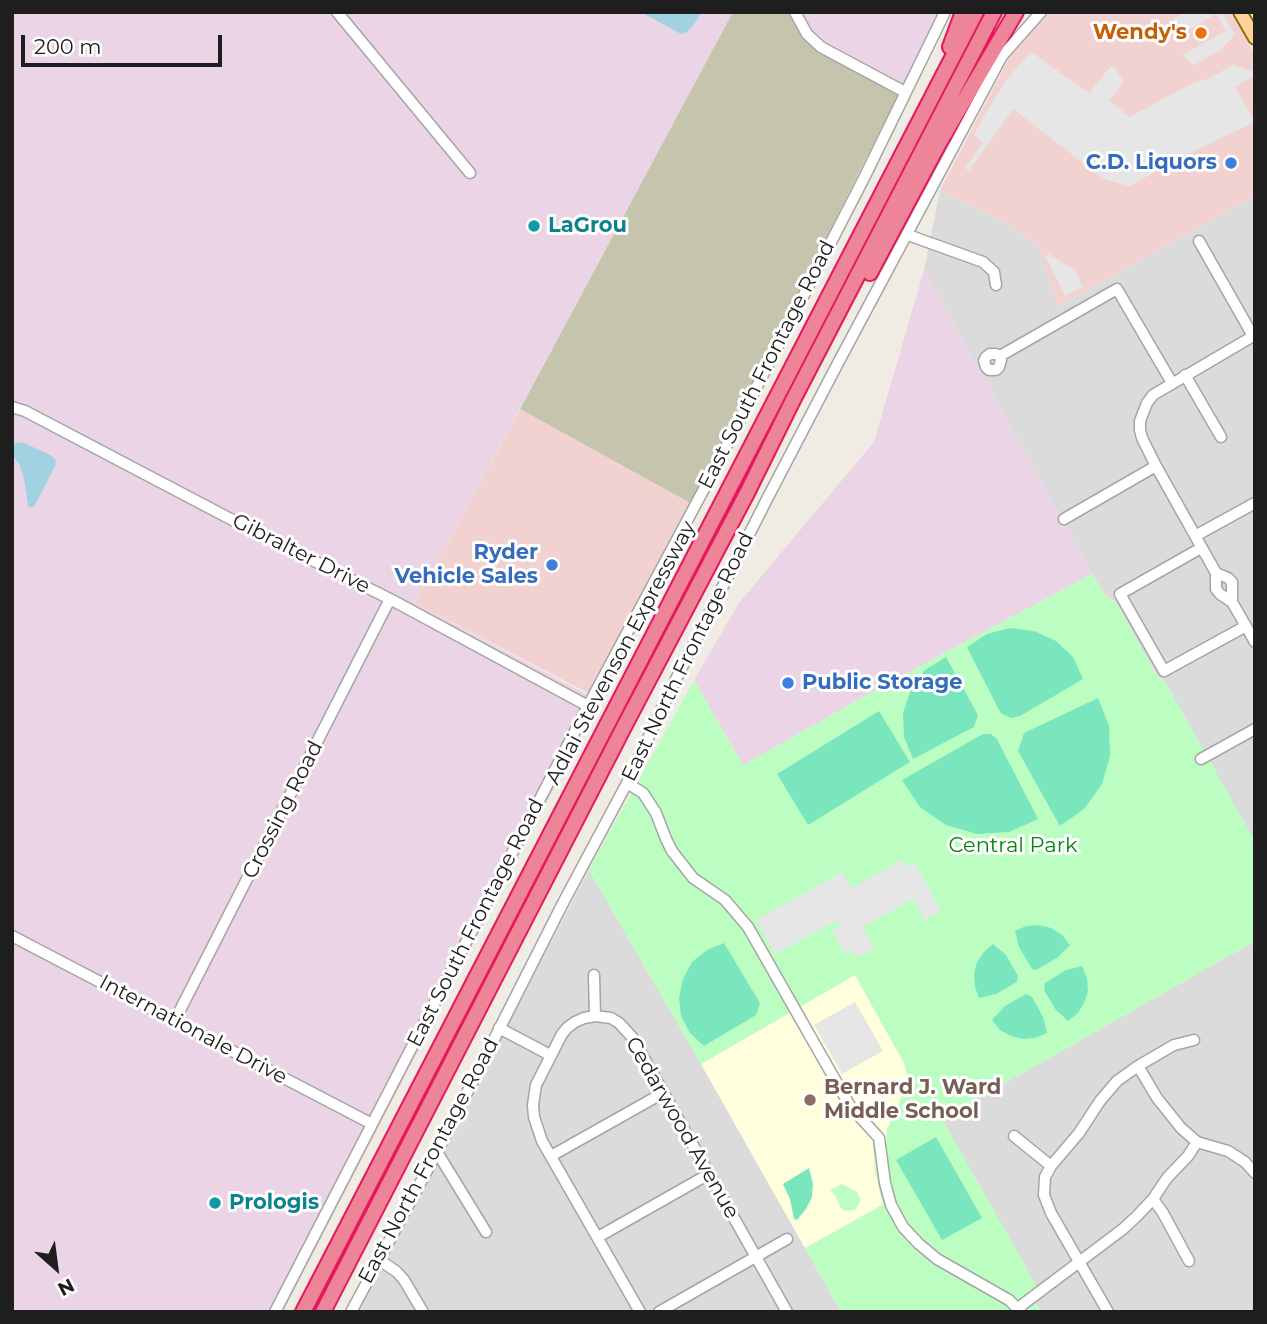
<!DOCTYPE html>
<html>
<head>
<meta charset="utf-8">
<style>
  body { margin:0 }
  #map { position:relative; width:1267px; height:1324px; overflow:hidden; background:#f0ece3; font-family:Montserrat,sans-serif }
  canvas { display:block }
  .frame { position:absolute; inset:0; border:14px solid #1e1e1e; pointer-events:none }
  .north { position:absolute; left:21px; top:1233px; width:70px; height:70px; -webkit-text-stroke:5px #fff; paint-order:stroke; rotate:152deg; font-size:19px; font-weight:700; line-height:28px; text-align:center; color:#1e1e1e }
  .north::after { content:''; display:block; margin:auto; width:24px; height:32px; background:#1e1e1e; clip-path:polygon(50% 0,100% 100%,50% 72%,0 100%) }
  .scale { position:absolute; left:21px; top:35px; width:201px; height:32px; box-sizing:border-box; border:4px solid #1e1e1e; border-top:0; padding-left:9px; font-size:21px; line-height:24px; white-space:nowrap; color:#1e1e1e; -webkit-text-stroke:5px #fff; paint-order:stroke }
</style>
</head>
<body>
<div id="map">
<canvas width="1267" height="1324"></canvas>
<div class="frame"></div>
<div class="north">N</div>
<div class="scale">200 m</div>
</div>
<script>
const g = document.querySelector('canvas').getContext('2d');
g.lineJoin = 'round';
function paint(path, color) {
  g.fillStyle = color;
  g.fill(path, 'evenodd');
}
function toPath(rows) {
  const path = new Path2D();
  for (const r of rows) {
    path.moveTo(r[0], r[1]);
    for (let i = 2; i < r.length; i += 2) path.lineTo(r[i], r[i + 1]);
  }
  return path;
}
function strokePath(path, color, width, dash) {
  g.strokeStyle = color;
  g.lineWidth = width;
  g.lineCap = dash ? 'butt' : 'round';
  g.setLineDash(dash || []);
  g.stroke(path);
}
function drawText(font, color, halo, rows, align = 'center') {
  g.font = font + ' Montserrat,sans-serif';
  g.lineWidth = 6;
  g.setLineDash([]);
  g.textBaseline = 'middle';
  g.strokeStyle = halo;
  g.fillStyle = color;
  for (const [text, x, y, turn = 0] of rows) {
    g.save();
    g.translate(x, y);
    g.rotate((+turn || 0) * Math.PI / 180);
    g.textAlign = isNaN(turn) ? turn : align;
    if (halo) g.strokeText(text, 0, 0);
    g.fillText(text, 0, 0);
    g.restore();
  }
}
const residential = toPath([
  [940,190,1007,223,1040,248,1058,306,1255,196,1255,844,1164,680,1157,676,1115,601,1107,598,1092,574,924,270],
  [589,870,701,1064,841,1312,356,1312],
  [1255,941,1255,1312,1041,1312,1030,1294,942,1119]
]);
const commercial = toPath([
  [1050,12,1230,12,1255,55,1255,196,1058,306,1040,248,1007,223,940,190,1015,47],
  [520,409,692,504,590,694,415,603]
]);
const industrial = toPath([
  [12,12,332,12,339,21,343,12,733,12,415,603,599,701,283,1312,12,1312],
  [800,12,939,12,904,84,823,40,806,23],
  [924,270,1092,574,883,686,743,765,694,680,739,603,874,442]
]);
const education = toPath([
  [855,975,904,1063,907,1075,906,1087,887,1129,886,1147,873,1145,883,1204,805,1248,701,1064]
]);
const construction = toPath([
  [733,12,790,12,804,36,821,53,899,93,692,504,520,409]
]);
const park = toPath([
  [1092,574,1107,598,1115,601,1157,676,1164,680,1255,841,1255,941,942,1119,1038,1288,1030,1294,1041,1312,841,1312,805,1248,883,1205,875,1172,873,1145,886,1147,887,1130,906,1087,907,1075,904,1063,855,975,701,1064,589,870,694,680,743,765,883,686],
  [842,1184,857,1192,861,1200,855,1210,845,1211,841,1208,835,1195,830,1190]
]);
const pitch = toPath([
  [1010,628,1034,631,1056,641,1073,657,1083,679,1020,716,1011,718,1002,714,999,710,967,647,987,634],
  [946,657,978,715,974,727,913,759,904,737,903,713,911,689,925,670],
  [1098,698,1109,726,1110,756,1102,784,1084,809,1060,826,1018,751,1024,733],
  [879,711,910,762,808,825,777,774],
  [983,734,991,734,997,739,1038,819,1009,832,977,834,946,825,920,807,902,780],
  [1039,925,1051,928,1062,935,1070,945,1057,958,1036,970,1032,969,1019,947,1015,931,1026,926],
  [724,943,760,1003,756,1015,704,1046,690,1033,681,1016,679,997,683,979,692,962,707,950],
  [993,944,1006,955,1018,976,1017,982,996,994,979,998,975,987,974,974,977,962,984,952],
  [1082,966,1087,978,1088,991,1084,1003,1078,1013,1068,1021,1056,1010,1044,990,1045,983,1066,970],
  [1026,994,1032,997,1043,1017,1047,1033,1035,1038,1023,1039,1011,1036,1000,1030,992,1020,1005,1006],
  [936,1137,982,1218,942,1240,896,1160],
  [809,1168,813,1184,812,1197,806,1209,797,1220,794,1219,790,1199,783,1184]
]);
const parking = toPath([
  [1184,12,1222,12,1235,35,1219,51,1194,65,1182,55,1226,31,1216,14,1185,32,1178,21,1174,24,1172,20],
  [1031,52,1089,93,1111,66,1116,69,1121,78,1124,81,1109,101,1130,117,1191,84,1210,78,1233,65,1251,71,1255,70,1255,75,1235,87,1255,122,1190,153,1129,186,1104,179,1013,109,969,171,965,168,983,142,974,135,985,114,1007,79],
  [1049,254,1075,271,1083,287,1065,296,1045,256],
  [902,860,907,867,915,863,941,911,925,920,913,899,863,927,874,948,857,958,852,951,845,954,832,931,839,927,836,921,775,954,756,920,842,872,852,888],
  [855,1002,883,1051,842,1074,814,1025]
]);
const water = toPath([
  [641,12,702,12,692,27,687,32,681,34],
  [22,442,52,456,56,461,55,466,35,505,32,508,28,506,24,478,20,466,13,455,12,447,16,443]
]);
const minor = toPath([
  [337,12,470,173],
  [795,12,807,34,821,47,905,92],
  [908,235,983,262,994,272,996,285],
  [1199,241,1253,336],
  [1255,335,1153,395,1147,403,1140,421,1140,430,1142,438,1156,466,1216,573,1216,589,1220,594,1232,602,1255,642],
  [1000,356,1001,360,999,367,996,370,989,370,986,367,984,361,986,357,990,354,996,354,1000,356,1117,289,1172,383],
  [1185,375,1221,437],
  [12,407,25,411,242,525,390,599,588,706],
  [1064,519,1156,466],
  [1195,536,1255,503],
  [1201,548,1120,594,1164,671,1246,626],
  [1216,573,1228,578,1232,582,1232,602],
  [1201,759,1255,729],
  [627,783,643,793,656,813,666,839,672,851,693,878,725,900,748,927,850,1106,879,1138,885,1183,891,1205,903,1227,919,1244,937,1259,1009,1300,1021,1312],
  [12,936,372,1124],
  [594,975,595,1016],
  [175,1020,390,599],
  [499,1028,550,1055],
  [1138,1066,1157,1098,1181,1128,1197,1142,1228,1151,1245,1162,1255,1173],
  [1014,1136,1051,1166],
  [437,1152,486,1232],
  [551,1156,663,1093],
  [1153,1199,1163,1213,1189,1261],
  [598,1237,709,1174],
  [378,1259,397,1272,404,1280,423,1312],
  [1018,1308,1123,1229,1137,1216,1153,1199,1167,1178,1188,1156,1197,1142],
  [275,1312,588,706,712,474,865,176,945,12],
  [351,1312,437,1152,563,903,627,783,672,687,766,501,838,363,1002,56,1041,12],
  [640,1312,542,1141,534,1117,533,1105,536,1085,562,1034,567,1028,575,1022,584,1018,595,1016,611,1018,619,1023,632,1037,787,1312],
  [659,1312,787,1239],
  [1108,1312,1051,1213,1044,1195,1045,1177,1051,1166,1079,1133,1100,1101,1117,1081,1138,1066,1174,1045,1194,1040]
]);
const major = toPath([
  [1240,12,1255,38]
]);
const highway = toPath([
  [950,47,963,12],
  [870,273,938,145,1016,12],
  [303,1312,976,12],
  [323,1312,625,725,747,493,793,400,994,12]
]);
const markers = [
  [1201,33,7,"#e8710a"],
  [1231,163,7,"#3f7fe0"],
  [534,226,7,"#0f9aa8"],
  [552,565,7,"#3f7fe0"],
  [788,683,7,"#3f7fe0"],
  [810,1100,7,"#8d6e63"],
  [215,1203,7,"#0f9aa8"]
];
const foodNames = [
  ["Wendy's",1187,33]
];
const shopNames = [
  ["C.D. Liquors",1217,163],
  ["Ryder",538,553],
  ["Vehicle Sales",538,577],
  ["Public Storage",802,683,"left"]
];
const cultureNames = [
  ["LaGrou",548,226],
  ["Prologis",229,1203]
];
const streetNames = [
  ["East South Frontage Road",767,365,-63],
  ["Gibralter Drive",301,554,27],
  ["Adlai Stevenson Expressway",621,653,-62],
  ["East North Frontage Road",688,657,-64],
  ["Crossing Road",283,810,-63],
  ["East South Frontage Road",476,923,-63],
  ["Internationale Drive",193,1030,28],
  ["Cedarwood Avenue",682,1128,60],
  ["East North Frontage Road",429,1161,-62]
];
const parkNames = [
  ["Central Park",1013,846]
];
const educationNames = [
  ["Bernard J. Ward",824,1088],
  ["Middle School",824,1112]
];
paint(residential, '#dcdbdb');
paint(commercial, '#f2d2d1');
paint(industrial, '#ead4e6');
paint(education, '#ffd');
paint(construction, '#c5c5ae');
paint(park, '#bcfec2');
paint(pitch, '#7ae6bd');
paint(parking, '#e6e6e6');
paint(water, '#a0d2e1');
strokePath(minor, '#a5a5a5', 13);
strokePath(major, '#986600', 16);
strokePath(highway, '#e8165d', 18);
strokePath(minor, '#fff', 10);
strokePath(major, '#ffd399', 12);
strokePath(highway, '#ee8498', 14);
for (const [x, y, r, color] of markers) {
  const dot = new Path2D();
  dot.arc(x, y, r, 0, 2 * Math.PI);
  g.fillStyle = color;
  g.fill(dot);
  strokePath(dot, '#fff', 2.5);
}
drawText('bold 21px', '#c56008', '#fff', foodNames, 'right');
drawText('bold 21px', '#366cbe', '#fff', shopNames, 'right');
drawText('bold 21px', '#0d838f', '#fff', cultureNames, 'left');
drawText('21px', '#1e1e1e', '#fff', streetNames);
drawText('21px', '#03850e', '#fff', parkNames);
drawText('bold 21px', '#785e54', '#fff', educationNames, 'left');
</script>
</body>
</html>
